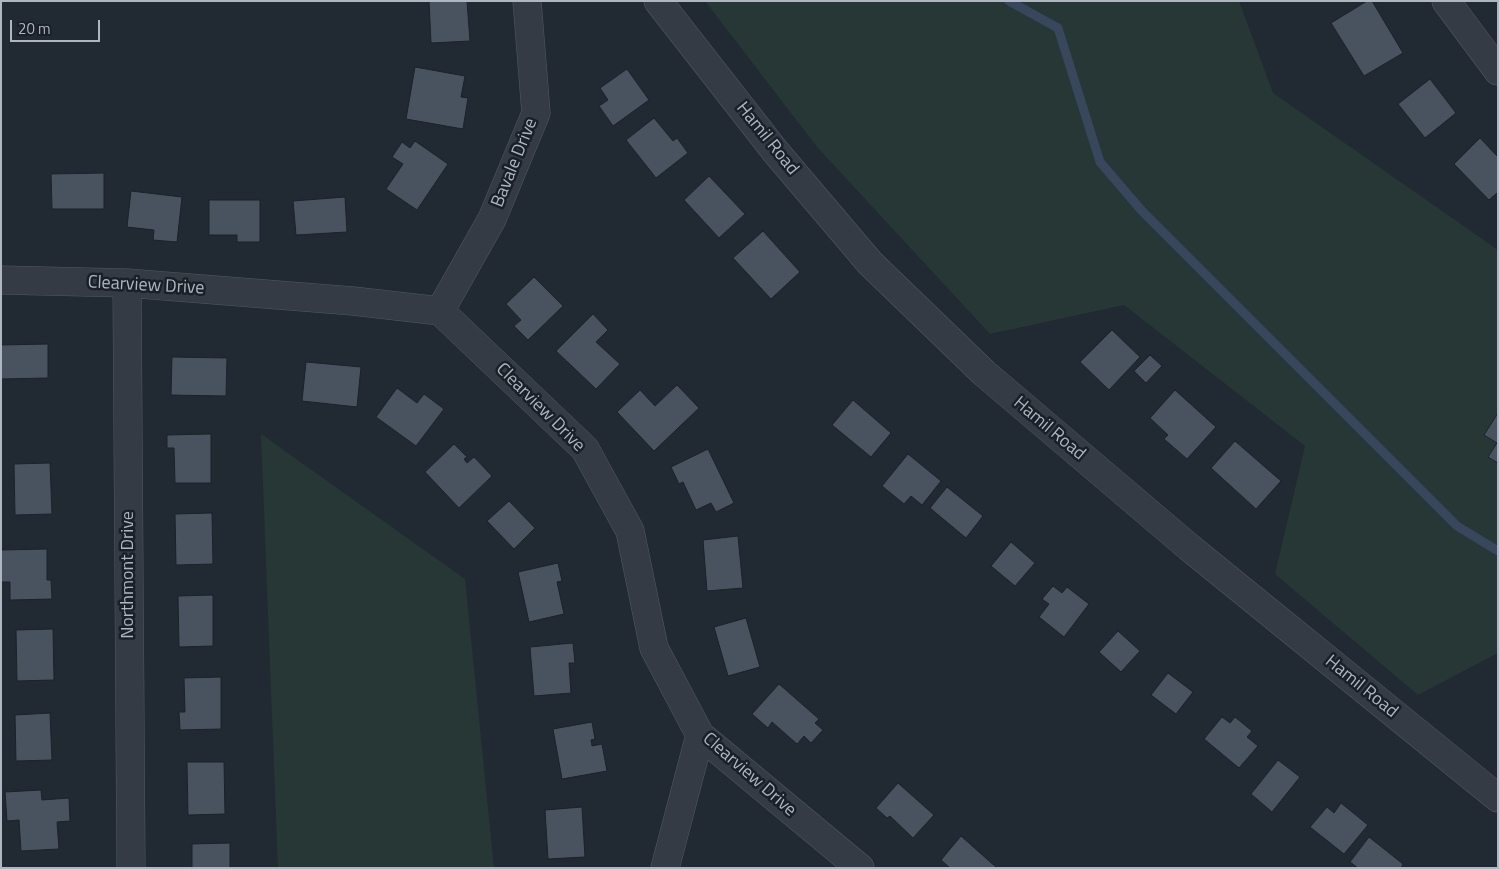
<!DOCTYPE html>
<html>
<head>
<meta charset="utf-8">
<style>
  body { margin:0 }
  #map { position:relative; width:1499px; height:869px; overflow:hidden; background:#212933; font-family:"Titillium Web",sans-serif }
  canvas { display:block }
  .frame { position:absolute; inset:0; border:2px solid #aeb6c1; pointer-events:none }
  .scale { position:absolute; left:10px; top:20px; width:90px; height:22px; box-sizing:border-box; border:2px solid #aeb6c1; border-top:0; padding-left:6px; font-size:15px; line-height:18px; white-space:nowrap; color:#aeb6c1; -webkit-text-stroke:4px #192028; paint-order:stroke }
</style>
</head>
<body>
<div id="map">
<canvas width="1499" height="869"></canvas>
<div class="frame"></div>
<div class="scale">20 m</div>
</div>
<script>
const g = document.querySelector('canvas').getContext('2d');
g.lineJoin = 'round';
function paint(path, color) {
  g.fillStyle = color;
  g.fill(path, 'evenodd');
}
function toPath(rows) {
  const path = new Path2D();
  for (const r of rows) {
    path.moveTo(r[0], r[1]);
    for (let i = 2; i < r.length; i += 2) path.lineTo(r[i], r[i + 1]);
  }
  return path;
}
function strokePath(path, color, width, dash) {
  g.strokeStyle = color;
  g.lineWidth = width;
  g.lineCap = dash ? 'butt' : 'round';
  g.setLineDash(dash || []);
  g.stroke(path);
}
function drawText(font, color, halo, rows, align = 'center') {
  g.font = font + ' "Titillium Web",sans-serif';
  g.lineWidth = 5;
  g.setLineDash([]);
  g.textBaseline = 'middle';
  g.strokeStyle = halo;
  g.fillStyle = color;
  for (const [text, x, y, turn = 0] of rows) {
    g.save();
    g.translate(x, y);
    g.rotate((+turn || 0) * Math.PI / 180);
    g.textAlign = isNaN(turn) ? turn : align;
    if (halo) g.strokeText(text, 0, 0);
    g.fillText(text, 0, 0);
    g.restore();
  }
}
const green = toPath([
  [705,1,1239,1,1273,93,1498,250,1498,653,1418,695,1275,574,1305,446,1124,305,990,334,817,147],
  [261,434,465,579,494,868,278,868]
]);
const stream = toPath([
  [1009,1,1058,28,1100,162,1142,211,1457,526,1498,551]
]);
const building = toPath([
  [429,1,467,1,470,41,431,43,429,1],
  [1367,1,1372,1,1403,53,1364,76,1331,23,1367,1],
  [415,67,465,76,461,97,468,98,463,129,406,119,415,67],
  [627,69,649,100,613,126,599,106,608,100,600,88,627,69],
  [1430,79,1456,113,1425,138,1398,104,1430,79],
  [654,118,673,141,677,138,688,153,656,178,626,140,654,118],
  [1480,138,1498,157,1498,192,1489,200,1454,164,1480,138],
  [415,141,448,164,417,210,386,189,403,164,392,157,402,142,410,148,415,141],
  [104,173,104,209,52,209,51,174,104,173],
  [709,176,745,214,719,238,684,200,709,176],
  [131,191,182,197,177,242,153,240,154,230,127,227,131,191],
  [345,197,347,232,296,235,293,201,345,197],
  [209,200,260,200,260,242,237,242,237,235,209,235,209,200],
  [763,231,800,272,771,299,733,258,763,231],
  [534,277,563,306,528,340,514,326,521,320,506,304,534,277],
  [593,314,608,330,596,342,620,364,596,389,556,351,593,314],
  [1112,330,1140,357,1109,390,1080,362,1112,330],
  [48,344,48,378,1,379,1,345,48,344],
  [1150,355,1162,366,1146,383,1134,371,1150,355],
  [172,357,227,358,226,396,171,395,172,357],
  [306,362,361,367,357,407,302,401,306,362],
  [677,385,699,408,654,451,617,412,640,390,655,406,677,385],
  [397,388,417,403,424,394,444,409,416,446,376,417,397,388],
  [1175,390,1216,427,1187,459,1164,439,1168,435,1150,418,1175,390],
  [853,400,891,433,871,457,832,425,853,400],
  [1498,413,1498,463,1488,457,1497,443,1484,435,1498,413],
  [211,434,211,483,175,483,174,448,167,448,167,435,211,434],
  [1235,441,1281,481,1256,509,1211,468,1235,441],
  [454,444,467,457,464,459,467,463,474,457,492,476,459,508,425,472,454,444],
  [708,449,734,503,716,512,711,503,696,510,683,482,679,484,671,467,708,449],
  [908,454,941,481,922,505,911,496,904,504,882,486,908,454],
  [50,463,52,514,15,515,14,464,50,463],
  [947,487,983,516,966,538,930,508,947,487],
  [509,501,535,528,514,549,487,521,509,501],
  [212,513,213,564,176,565,175,514,212,513],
  [738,536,743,588,707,591,703,540,738,536],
  [1011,542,1035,563,1015,586,991,566,1011,542],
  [47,549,47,580,51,580,52,599,10,600,10,582,1,582,1,550,47,549],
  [558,563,562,581,557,582,564,614,529,622,518,572,558,563],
  [1053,586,1062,593,1067,587,1089,604,1064,637,1039,617,1049,604,1042,599,1053,586],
  [213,595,213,646,179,647,178,596,213,595],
  [746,618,760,667,728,676,714,627,746,618],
  [53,629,54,680,17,681,16,630,53,629],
  [1118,631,1140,651,1121,672,1099,652,1118,631],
  [573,643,575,663,569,663,571,693,534,696,530,647,573,643],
  [1168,673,1193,692,1176,714,1151,695,1168,673],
  [221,677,221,729,180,730,179,712,185,712,184,678,221,677],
  [779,684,819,719,815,723,823,730,811,743,804,736,797,744,772,722,768,728,752,714,779,684],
  [50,713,52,760,16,761,15,715,50,713],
  [1222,717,1230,723,1235,717,1252,731,1247,737,1258,746,1239,768,1204,739,1222,717],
  [592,722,595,739,591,740,592,746,602,744,607,771,562,779,553,729,592,722],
  [1278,760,1300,777,1272,812,1251,794,1278,760],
  [187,762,224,762,225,814,188,815,187,762],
  [898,783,934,815,913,838,890,816,887,818,876,808,898,783],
  [41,790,42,800,69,798,70,821,57,822,59,849,21,851,19,820,7,821,5,792,41,790],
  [1341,803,1368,825,1344,854,1310,827,1327,807,1334,813,1341,803],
  [582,807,585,857,548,859,545,810,582,807],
  [961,836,997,868,950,868,941,860,961,836],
  [1369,837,1403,864,1401,868,1358,868,1350,862,1369,837],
  [230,843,230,868,192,868,192,844,230,843]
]);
const minor = toPath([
  [658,1,775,151,870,263,984,373,1190,548,1498,798],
  [1446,1,1498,71],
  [1,280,127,283,353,301,440,311,585,449,630,531,654,648,700,735,860,868],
  [127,283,131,868],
  [440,311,492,219,536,113,527,1],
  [665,868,700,735]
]);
const streetNames = [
  ["Hamil Road",767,139,51],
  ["Bavale Drive",515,163,-68],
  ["Clearview Drive",146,286,3],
  ["Clearview Drive",540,408,45],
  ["Hamil Road",1049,429,40],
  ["Northmont Drive",129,575,-90],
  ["Hamil Road",1361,687,39],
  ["Clearview Drive",749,775,41]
];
paint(green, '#263736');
strokePath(stream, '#38475b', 9);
paint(building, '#49535f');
strokePath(building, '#1b222b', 1);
strokePath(minor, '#515962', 29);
strokePath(minor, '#343b44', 28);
drawText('18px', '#aeb6c1', '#192028', streetNames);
</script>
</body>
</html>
